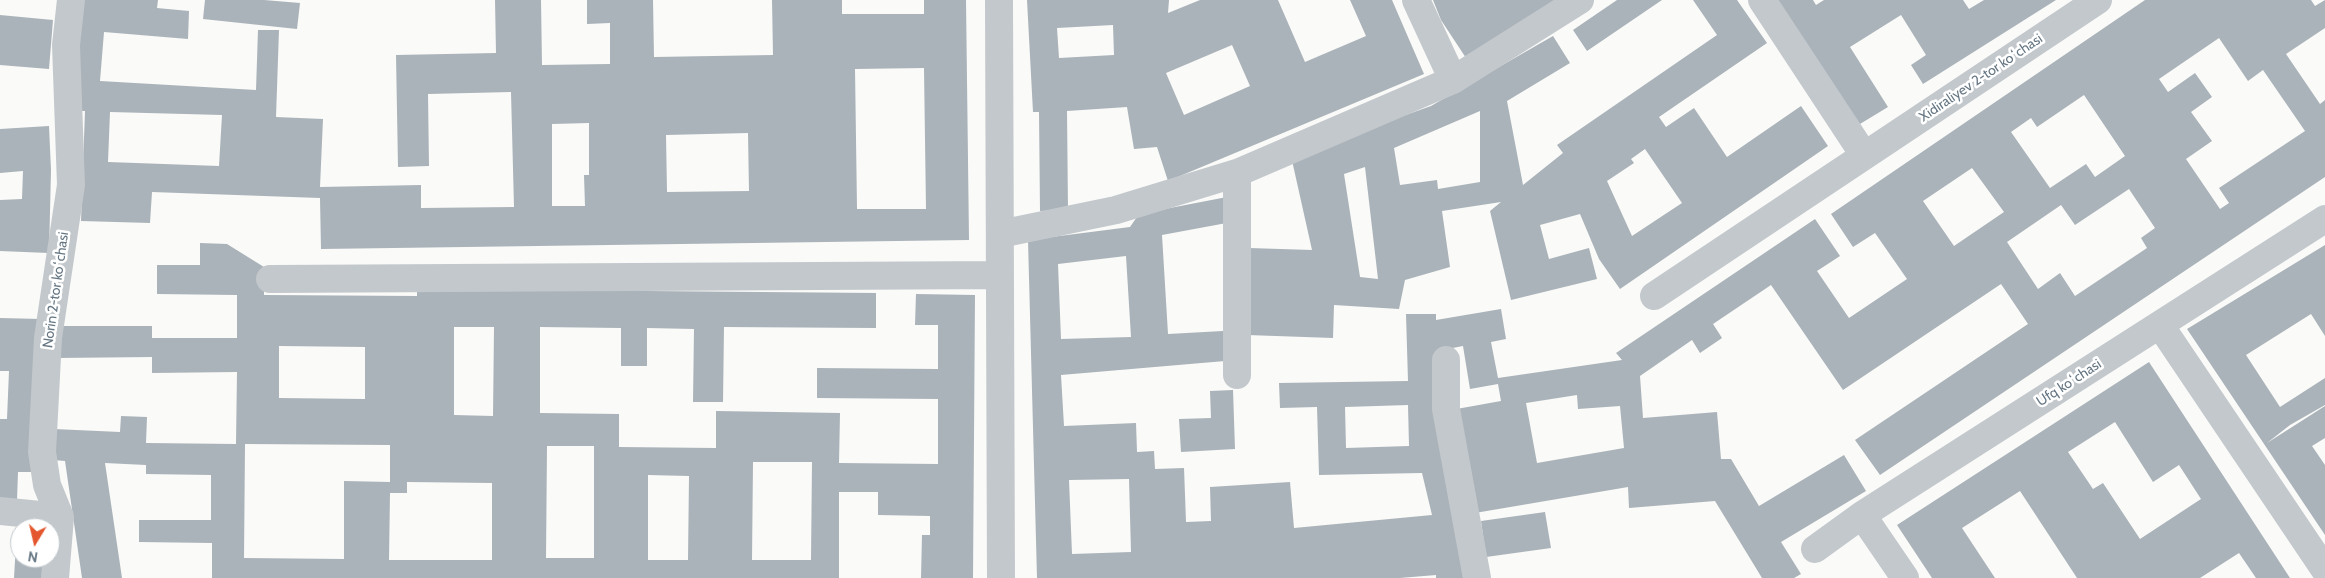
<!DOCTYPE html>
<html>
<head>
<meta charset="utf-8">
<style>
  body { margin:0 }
  #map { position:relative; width:2325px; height:578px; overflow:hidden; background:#fafaf8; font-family:Cabin,sans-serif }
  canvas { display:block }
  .north { position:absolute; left:10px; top:518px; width:50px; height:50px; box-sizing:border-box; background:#fff; border:1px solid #c1c8cd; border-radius:50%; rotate:189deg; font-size:14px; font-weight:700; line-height:20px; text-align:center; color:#657683 }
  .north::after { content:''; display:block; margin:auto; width:18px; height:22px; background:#e4572e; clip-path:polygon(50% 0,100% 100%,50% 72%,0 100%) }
</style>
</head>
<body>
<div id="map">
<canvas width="2325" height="578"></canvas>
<div class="north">N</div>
</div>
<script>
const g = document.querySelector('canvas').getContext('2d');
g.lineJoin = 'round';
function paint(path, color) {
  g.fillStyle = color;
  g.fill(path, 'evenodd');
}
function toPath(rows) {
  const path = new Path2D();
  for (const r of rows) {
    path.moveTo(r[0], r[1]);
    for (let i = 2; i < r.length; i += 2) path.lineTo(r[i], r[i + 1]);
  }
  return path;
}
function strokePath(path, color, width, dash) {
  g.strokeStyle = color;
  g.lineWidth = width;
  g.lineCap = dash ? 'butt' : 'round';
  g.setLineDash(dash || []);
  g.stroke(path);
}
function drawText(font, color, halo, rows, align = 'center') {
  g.font = font + ' Cabin,sans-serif';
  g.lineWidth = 5;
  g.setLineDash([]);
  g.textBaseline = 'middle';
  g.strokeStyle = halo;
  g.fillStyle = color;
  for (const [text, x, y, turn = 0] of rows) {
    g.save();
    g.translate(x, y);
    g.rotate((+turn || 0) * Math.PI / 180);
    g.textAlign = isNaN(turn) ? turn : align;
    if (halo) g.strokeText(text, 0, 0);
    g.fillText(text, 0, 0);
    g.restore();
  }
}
const building = toPath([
  [79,0,158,0,157,8,189,11,188,39,104,32,100,81,256,90,258,30,279,30,276,117,323,119,320,187,421,185,421,208,514,207,511,92,428,94,429,166,398,167,396,55,496,53,495,0,541,0,542,65,610,64,610,23,587,24,587,0,653,0,654,57,773,55,772,0,842,0,842,14,924,14,924,0,966,0,969,240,321,249,320,198,152,192,150,223,81,221,85,111,74,111],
  [924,68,926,209,857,209,855,69],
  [110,112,222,115,219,166,108,162],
  [589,123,589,175,584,175,585,206,552,206,552,124],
  [748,133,749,191,667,192,666,135],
  [205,0,264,0,300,3,297,29,203,19],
  [1027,0,1169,0,1168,13,1200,0,1278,0,1305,62,1366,36,1350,0,1392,0,1424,74,1168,181,1157,147,1134,149,1127,107,1067,111,1068,210,1040,211,1039,112,1033,112],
  [1113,25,1114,55,1059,58,1057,28],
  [1232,45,1250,86,1184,115,1166,73],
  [1433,0,1555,0,1466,58,1441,20],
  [1617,0,1662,0,1587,51,1573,30],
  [1693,0,1737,0,1767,43,1659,117,1666,127,1694,108,1727,157,1801,106,1828,146,1620,289,1599,259,1580,214,1540,225,1549,259,1589,248,1597,279,1511,300,1490,211,1501,202,1442,211,1450,267,1405,280,1399,309,1334,305,1333,338,1247,335,1249,248,1312,250,1291,156,1431,106,1553,36,1570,63,1507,101,1523,185,1563,153,1557,145,1717,35],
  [1480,111,1480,182,1438,189,1437,180,1400,185,1394,148],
  [1645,149,1682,203,1632,236,1607,181,1634,163,1631,159],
  [1365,167,1378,279,1360,277,1344,174],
  [1774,0,1813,0,1816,5,1824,0,1963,0,1969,9,1984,0,2056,0,1923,84,1911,65,1926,55,1901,15,1850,47,1888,107,1855,127],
  [2145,0,2311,0,2315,6,2325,0,2325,28,2286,54,2320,104,2325,100,2325,177,1880,475,1855,440,2028,324,2001,284,1843,390,1771,285,1713,324,1722,338,1700,353,1692,340,1640,376,1643,418,1717,412,1721,459,1731,459,1759,506,1844,455,1866,491,1781,542,1801,574,1794,578,1762,578,1715,501,1629,508,1628,487,1469,514,1451,410,1501,401,1498,384,1470,389,1463,346,1437,351,1438,405,1470,578,1436,578,1436,575,1400,578,1037,578,1028,240,1130,227,1139,214,1227,197,1232,222,1162,235,1168,334,1223,331,1225,361,1061,375,1064,426,1136,423,1137,452,1154,451,1155,469,1184,468,1186,522,1211,521,1210,487,1290,482,1294,528,1432,515,1422,473,1319,475,1317,407,1280,408,1279,383,1408,381,1406,314,1436,314,1436,320,1501,309,1506,339,1491,342,1498,378,1622,360,1616,353,1815,219,1840,256,1817,271,1849,318,1907,279,1875,233,1853,247,1831,214],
  [2219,38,2248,81,2263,70,2305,131,2219,188,2229,203,2220,209,2186,159,2212,141,2191,112,2212,97,2195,73,2168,92,2159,79],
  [2084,95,2125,156,2095,177,2086,164,2050,188,2011,132,2031,118,2037,127],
  [1972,168,2004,212,1954,246,1923,201],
  [2129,189,2155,228,2141,238,2147,248,2075,296,2060,273,2038,289,2007,242,2061,205,2075,225],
  [1126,256,1131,337,1061,339,1058,264],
  [1577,395,1578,409,1620,406,1624,448,1537,463,1526,403],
  [1408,405,1409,446,1346,448,1345,407],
  [1129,479,1131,552,1072,554,1069,480],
  [0,15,53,20,49,69,0,65],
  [49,126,51,170,49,253,0,251,0,200,22,199,23,171,0,173,0,129],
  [200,243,227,244,264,267,264,295,417,296,417,289,876,293,876,328,724,327,723,402,693,402,694,329,647,328,647,366,621,366,621,328,540,327,540,413,619,414,619,447,716,448,716,411,840,413,839,463,938,464,938,399,817,398,817,368,938,369,938,325,915,325,916,294,975,295,973,578,921,578,922,535,930,535,930,516,878,515,878,492,839,492,839,578,212,578,212,543,139,542,139,520,211,520,211,475,146,474,146,465,105,463,122,578,82,578,65,461,53,460,54,429,120,432,121,416,147,417,146,443,236,444,237,372,152,373,152,357,57,358,57,326,152,326,152,338,237,338,237,295,157,294,157,265,200,265],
  [454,327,494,327,493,416,454,415],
  [279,346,365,347,365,399,279,398],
  [245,444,390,445,390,482,344,481,344,559,244,558],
  [547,446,594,446,594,558,546,558],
  [753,462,812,462,811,560,752,560],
  [648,475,689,476,688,560,648,560],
  [407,482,492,483,492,560,389,560,390,493,407,493],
  [2325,245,2325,336,2311,314,2246,355,2280,407,2325,378,2325,405,2290,425,2267,443,2325,406,2325,438,2312,446,2325,465,2325,535,2187,329],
  [0,318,41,319,35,472,18,472,17,501,0,501,0,419,7,419,9,371,0,371],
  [2149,362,2290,578,2256,578,2239,553,2200,578,2077,578,2020,491,1962,528,1995,578,1932,578,1897,525],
  [2115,422,2153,482,2179,465,2201,499,2140,539,2103,483,2093,489,2068,452],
  [1233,390,1235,449,1181,452,1179,419,1211,418,1210,391],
  [1545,512,1551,548,1486,557,1481,521],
  [17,526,27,526,20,528,20,558,50,558,51,578,14,578]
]);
const street = toPath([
  [999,0,1001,578],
  [1416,0,1453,80],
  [1762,0,1864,155],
  [1237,173,1237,375],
  [1000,234,1116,210,1237,173,1453,80,1580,0],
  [270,279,1000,275],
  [1654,296,2098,0],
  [2160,325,2325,570],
  [1446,360,1446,409,1477,578],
  [0,511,60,517],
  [1862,515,1905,578],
  [1815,549,1862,515,2325,219],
  [55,578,60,517,47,485,42,452,48,338,71,185,66,45,71,0]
]);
const streetNames = [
  ["Xidiraliyev 2-tor koʻchasi",1981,78,-34],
  ["Norin 2-tor koʻchasi",56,290,-82],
  ["Ufq koʻchasi",2069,383,-33]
];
paint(building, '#aab3b9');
strokePath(street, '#c3c8cc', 28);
drawText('14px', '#657683', '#fff', streetNames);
</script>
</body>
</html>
